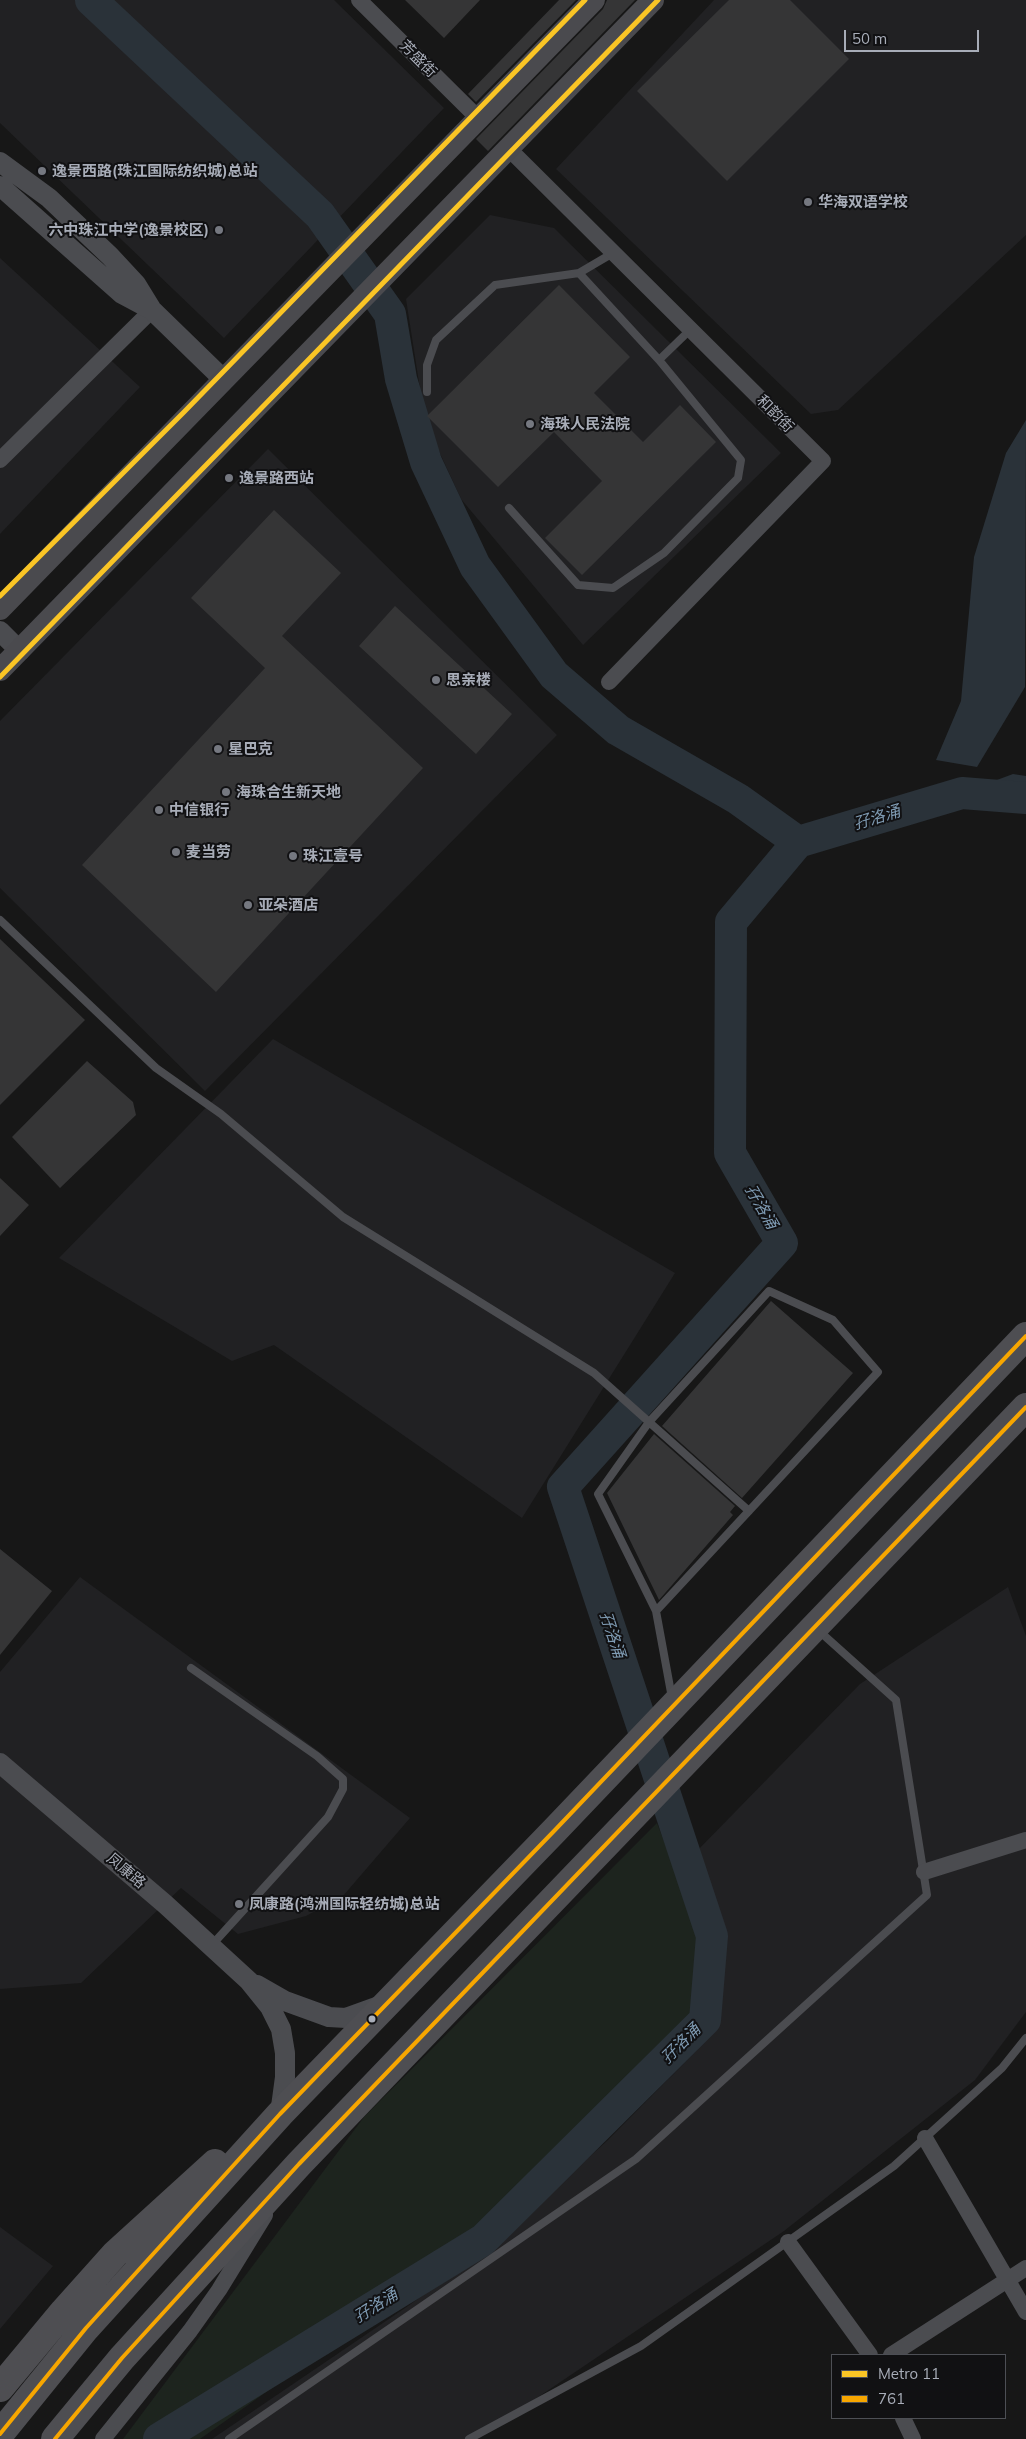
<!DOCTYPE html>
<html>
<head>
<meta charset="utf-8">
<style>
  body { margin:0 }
  #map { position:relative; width:1026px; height:2439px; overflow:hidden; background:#171717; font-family:Mulish,sans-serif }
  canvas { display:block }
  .legend { position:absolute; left:831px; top:2354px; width:175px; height:65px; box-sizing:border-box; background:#111113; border:1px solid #4d4f55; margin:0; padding:6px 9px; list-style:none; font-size:15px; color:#a8adb8 }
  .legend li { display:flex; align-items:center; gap:10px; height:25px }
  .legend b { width:25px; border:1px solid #4d4f55 }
  .scale { position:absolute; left:844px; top:30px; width:135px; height:22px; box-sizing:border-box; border:2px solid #a8adb8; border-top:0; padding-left:6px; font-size:15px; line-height:18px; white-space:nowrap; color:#a8adb8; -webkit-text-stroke:4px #111113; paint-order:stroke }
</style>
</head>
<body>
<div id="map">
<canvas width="1026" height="2439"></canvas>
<ul class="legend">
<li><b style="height:6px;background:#fac525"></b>Metro 11</li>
<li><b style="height:6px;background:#f7a600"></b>761</li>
</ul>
<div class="scale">50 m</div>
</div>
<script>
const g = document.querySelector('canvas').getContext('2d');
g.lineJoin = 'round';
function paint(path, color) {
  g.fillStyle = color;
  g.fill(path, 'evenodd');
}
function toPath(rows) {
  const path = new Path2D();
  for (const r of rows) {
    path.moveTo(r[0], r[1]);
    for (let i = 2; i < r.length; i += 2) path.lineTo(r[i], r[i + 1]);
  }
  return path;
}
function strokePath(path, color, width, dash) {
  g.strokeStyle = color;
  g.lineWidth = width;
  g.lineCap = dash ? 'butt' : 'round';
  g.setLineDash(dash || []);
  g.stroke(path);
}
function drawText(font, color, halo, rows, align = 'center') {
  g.font = font + ' Mulish,"Noto Sans SC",sans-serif';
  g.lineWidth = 4;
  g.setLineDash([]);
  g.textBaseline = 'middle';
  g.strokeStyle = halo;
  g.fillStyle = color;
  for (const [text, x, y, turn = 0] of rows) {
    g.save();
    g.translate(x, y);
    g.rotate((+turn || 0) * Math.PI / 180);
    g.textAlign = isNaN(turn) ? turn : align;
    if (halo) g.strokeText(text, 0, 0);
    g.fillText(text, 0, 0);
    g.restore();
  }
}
const built = toPath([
  [0,0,334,0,444,108,224,338,0,123],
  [714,0,1026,0,1026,235,838,410,811,414,556,169],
  [490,215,554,228,781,453,583,645,461,499,425,421,406,299],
  [0,258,140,387,0,534],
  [268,449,557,735,205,1091,0,888,0,721],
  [273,1039,675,1273,522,1518,274,1345,232,1361,59,1258],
  [80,1577,410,1818,343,1896,306,1916,238,1934,181,1888,81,1983,0,1989,0,1672],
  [1008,1587,1026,1636,1026,2012,975,2080,784,2231,476,2439,212,2439,408,2306,490,2246,607,2141,697,2050,721,1947,696,1852,860,1684],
  [0,2227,53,2266,0,2329]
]);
const green = toPath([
  [657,1823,702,1939,690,2019,481,2227,310,2361,200,2439,123,2439,364,2117]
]);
const water = toPath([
  [1026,420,1025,687,977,767,936,760,961,701,974,557,1006,453],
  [1013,774,1026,776,1026,806,962,793]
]);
const river = toPath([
  [91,0,320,215,390,314,401,379,426,462,475,566,554,675,618,730,738,799,798,842],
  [159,2439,483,2240,705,2020,712,1936,563,1487,782,1243,730,1153,731,922,798,842,962,793,1026,798]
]);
const building = toPath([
  [405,0,480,0,444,38],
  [559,0,576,0,476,102,468,94],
  [607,0,635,0,488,151,476,139,603,9],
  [729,0,790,0,849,59,727,181,637,91],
  [559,285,630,357,594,393,643,442,680,405,716,442,582,575,545,538,602,481,554,432,498,487,427,416],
  [274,510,341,573,282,636,423,768,216,992,82,865,265,668,191,598],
  [395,606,512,714,476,754,359,646],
  [0,939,85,1020,0,1105],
  [87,1061,133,1102,136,1115,60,1188,12,1137],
  [0,1178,29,1205,0,1236],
  [771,1301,853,1373,742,1498,662,1426],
  [654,1434,735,1506,730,1512,733,1515,659,1600,607,1493],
  [0,1549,52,1591,0,1655]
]);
const service = toPath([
  [579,273,659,360],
  [427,392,427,365,436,340,495,285,579,273,613,253],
  [509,508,578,585,613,588,664,553,738,478,741,460,659,360,690,330],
  [0,920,156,1068,221,1114,343,1217,594,1373,749,1511],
  [656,1611,598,1494,649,1422,769,1291,833,1320,878,1372,656,1611,672,1698],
  [191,1668,317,1756,343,1779,343,1789,328,1817,211,1946],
  [229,2439,636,2159,927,1895,896,1700,818,1630],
  [469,2439,641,2346,894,2166,1002,2068,1026,2038]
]);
const minor = toPath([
  [359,0,477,117],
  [509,149,823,461,609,682],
  [0,460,152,310],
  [924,1872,1026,1840],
  [925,2138,1026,2312],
  [788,2242,870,2355],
  [891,2355,1026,2268],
  [903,2418,913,2439],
  [103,2439,190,2331,219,2290,265,2215]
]);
const tertiary = toPath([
  [0,162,49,198,110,256,136,284,152,310,223,379],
  [0,186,122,294,152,310],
  [0,631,20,651],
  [0,1763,165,1904,249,1981,270,2007,281,2029,285,2053,285,2077,280,2114],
  [257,1985,285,2001,329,2017,346,2018,382,2005]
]);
const secondary = toPath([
  [0,609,594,0],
  [0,670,653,0]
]);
const trunk = toPath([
  [0,2388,64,2311,115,2254,215,2163],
  [0,2434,86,2328,280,2114,555,1830,1026,1336],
  [55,2439,122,2358,299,2164,1026,1407]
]);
const bus1 = toPath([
  [0,2434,86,2328,280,2114,555,1830,1026,1336],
  [55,2439,122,2358,299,2164,1026,1407]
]);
const metro1 = toPath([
  [0,596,184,412,585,0],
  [0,677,658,0]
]);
const markers = [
  [42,171,5,"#757880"],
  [808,202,5,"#757880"],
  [219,230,5,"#757880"],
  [530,424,5,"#757880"],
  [229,478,5,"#757880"],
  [436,680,5,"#757880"],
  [218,749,5,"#757880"],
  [226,792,5,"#757880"],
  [159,810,5,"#757880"],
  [176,852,5,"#757880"],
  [293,856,5,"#757880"],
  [248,905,5,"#757880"],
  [239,1904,5,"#757880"],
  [372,2019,4.5,"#a8adb8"]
];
const streetNames = [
  ["芳盛街",418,59,45],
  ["和韵街",775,414,45],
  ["凤康路",126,1871,40]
];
const poiNames = [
  ["逸景西路(珠江国际纺织城)总站",52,171],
  ["华海双语学校",818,202],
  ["六中珠江中学(逸景校区)",209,230,"right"],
  ["海珠人民法院",540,424],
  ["逸景路西站",239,478],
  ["思亲楼",446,680],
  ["星巴克",228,749],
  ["海珠合生新天地",236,792],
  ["中信银行",169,810],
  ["麦当劳",186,852],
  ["珠江壹号",303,856],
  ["亚朵酒店",258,905],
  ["凤康路(鸿洲国际轻纺城)总站",249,1904]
];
const waterNames = [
  ["孖洛涌",877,818,-17],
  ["孖洛涌",761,1207,60],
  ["孖洛涌",612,1635,72],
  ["孖洛涌",681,2044,-45],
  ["孖洛涌",376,2306,-32]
];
paint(built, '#212123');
paint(green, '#1d241e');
paint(water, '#2a3239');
strokePath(river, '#2a3239', 32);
paint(building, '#353536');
strokePath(service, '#4b4c50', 8);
strokePath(minor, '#4b4c50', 16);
strokePath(tertiary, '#4b4c50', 20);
strokePath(secondary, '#4a4a4e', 22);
strokePath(trunk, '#4e4e52', 28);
strokePath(bus1, '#f7a600', 4);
strokePath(metro1, '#fac525', 5);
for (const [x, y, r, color] of markers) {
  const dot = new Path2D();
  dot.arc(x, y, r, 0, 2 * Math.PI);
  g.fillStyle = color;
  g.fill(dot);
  strokePath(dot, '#111113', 2);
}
drawText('15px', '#a8adb8', '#111113', streetNames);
drawText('bold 15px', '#a8adb8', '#111113', poiNames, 'left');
drawText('italic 16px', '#7f9bb3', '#111113', waterNames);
</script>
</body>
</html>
